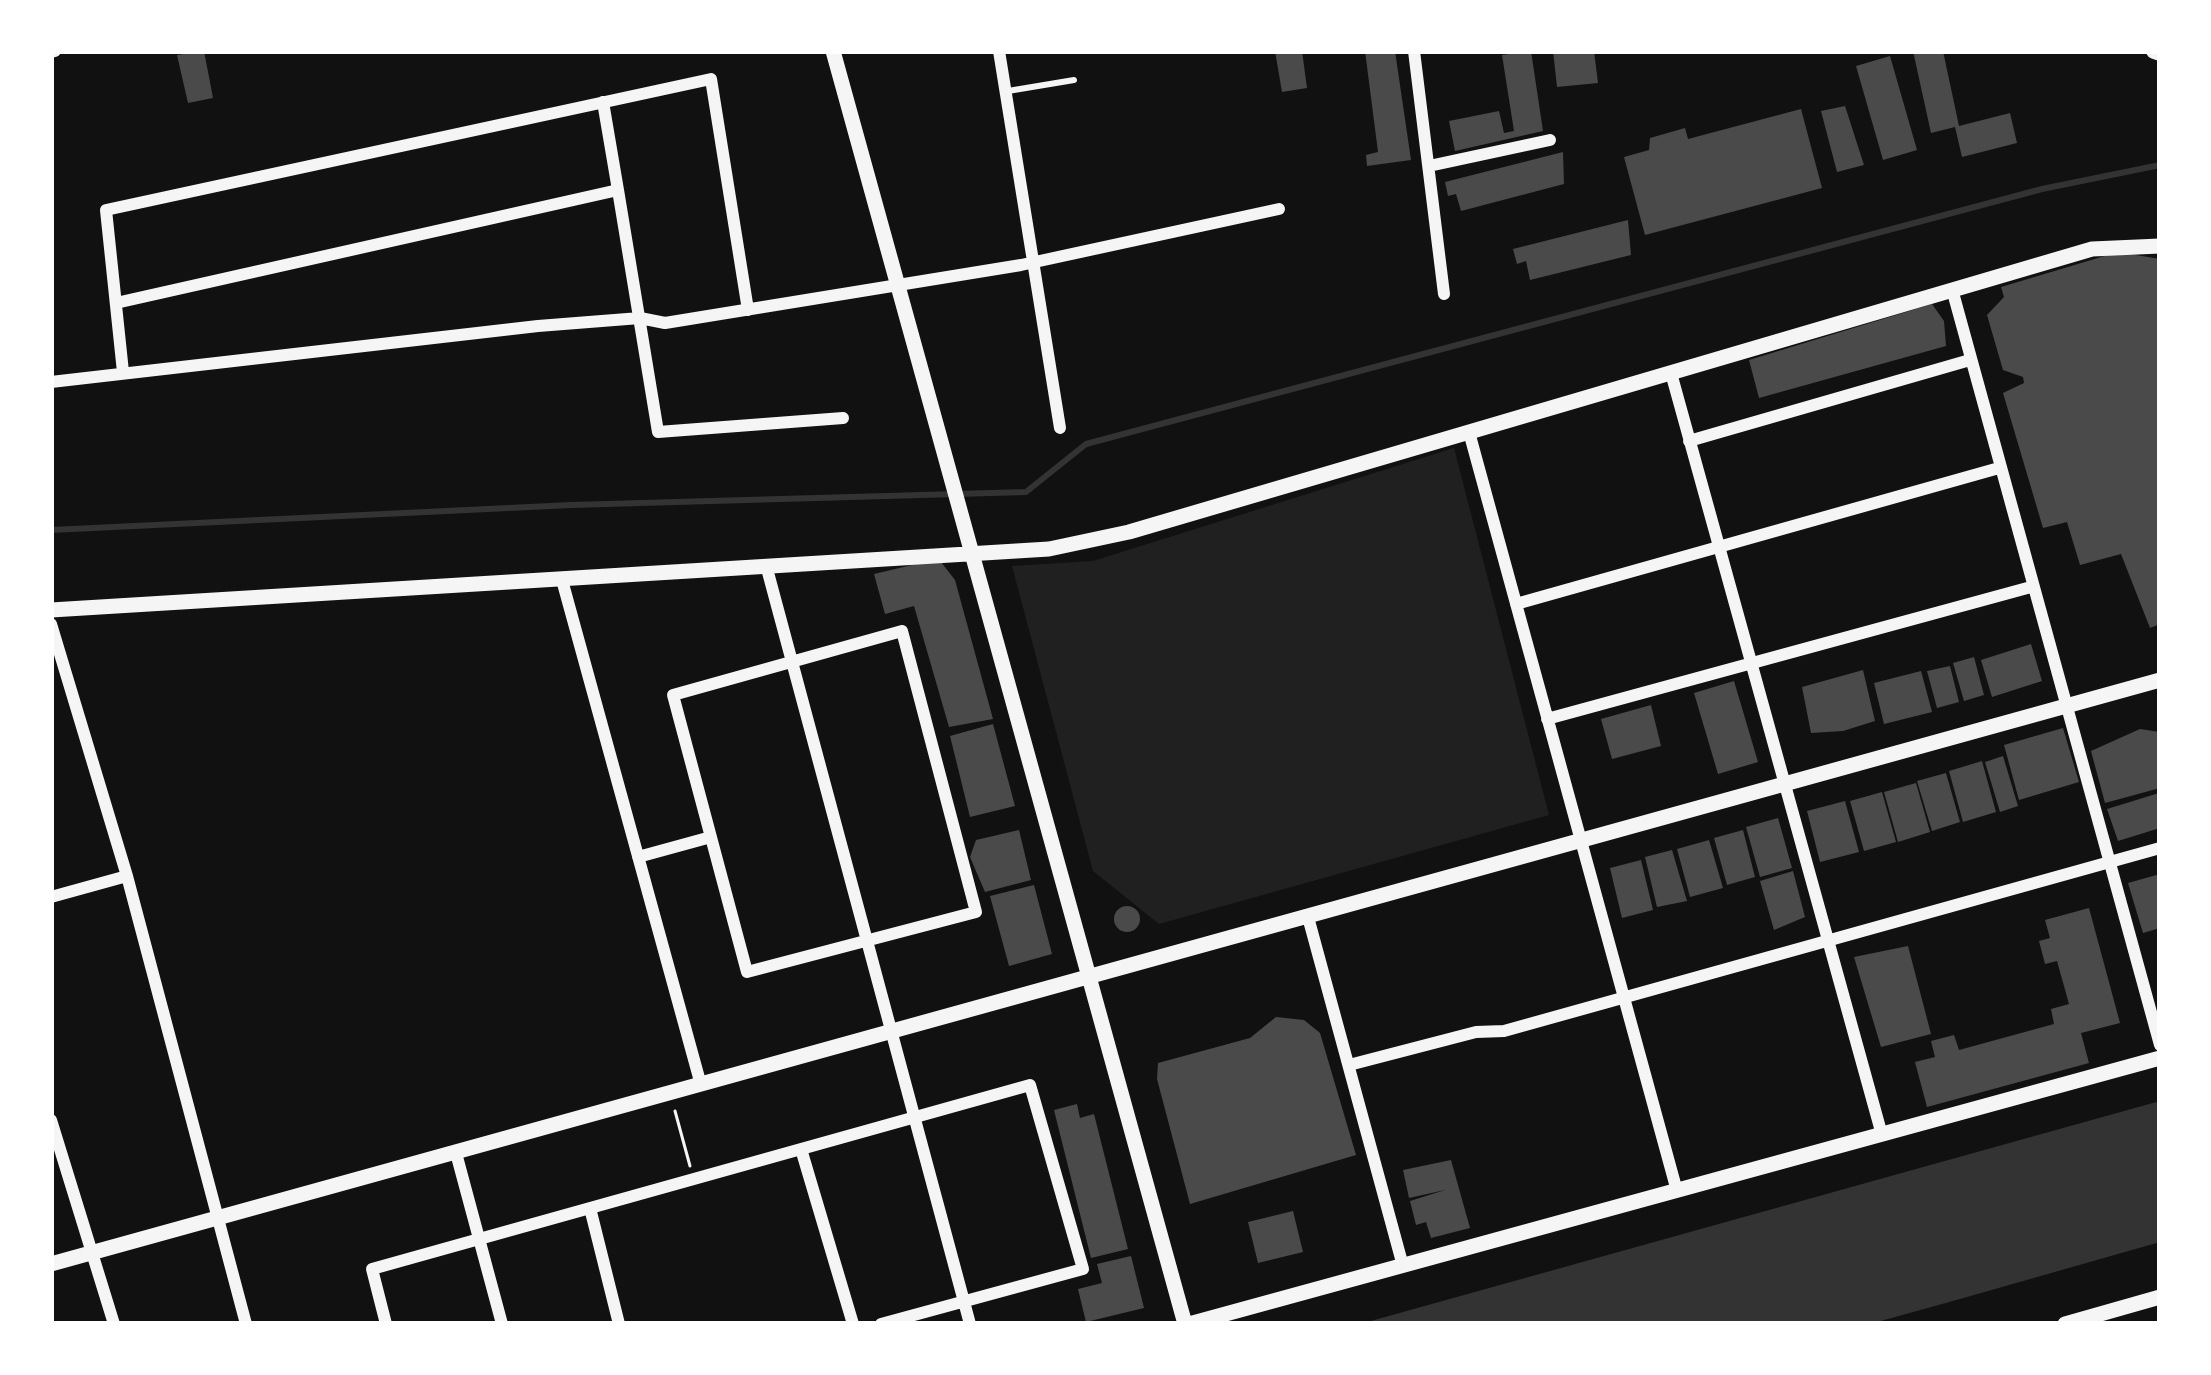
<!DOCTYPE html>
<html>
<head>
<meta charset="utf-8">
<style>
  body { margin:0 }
  #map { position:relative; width:2211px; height:1375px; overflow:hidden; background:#111; font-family:"Playfair Display",serif }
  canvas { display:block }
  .frame { position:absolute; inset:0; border:54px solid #fff; pointer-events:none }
</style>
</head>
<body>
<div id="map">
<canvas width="2211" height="1375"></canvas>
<div class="frame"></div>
</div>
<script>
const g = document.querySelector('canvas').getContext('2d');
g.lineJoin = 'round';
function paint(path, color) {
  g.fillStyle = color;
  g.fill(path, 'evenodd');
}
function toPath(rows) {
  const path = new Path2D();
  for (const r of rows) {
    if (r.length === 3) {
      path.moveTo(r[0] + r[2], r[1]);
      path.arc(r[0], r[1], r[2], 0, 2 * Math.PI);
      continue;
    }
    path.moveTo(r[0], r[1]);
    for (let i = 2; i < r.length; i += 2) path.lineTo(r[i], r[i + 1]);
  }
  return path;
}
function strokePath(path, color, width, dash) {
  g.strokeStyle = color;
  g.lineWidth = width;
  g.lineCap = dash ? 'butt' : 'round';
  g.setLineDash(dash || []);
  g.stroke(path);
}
const green = toPath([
  [1454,448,1549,815,1159,924,1093,871,1012,566,1093,561]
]);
const water = toPath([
  [2160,1101,2160,1242,1960,1299,1870,1324,1360,1324]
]);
const stream = toPath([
  [51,530,571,505,1026,492,1086,444,2042,189,2160,165]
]);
const building = toPath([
  [204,51,213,98,188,103,177,55],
  [1275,51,1302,51,1307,88,1282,92],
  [1365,51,1395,51,1411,160,1367,166,1366,155,1378,152],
  [1531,51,1543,131,1455,151,1449,121,1499,111,1504,133,1514,131,1502,55],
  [1553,51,1594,51,1598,83,1557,87],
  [1913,51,1943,51,1959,126,2010,113,2017,143,1962,157,1955,127,1931,133],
  [1890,56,1917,150,1883,160,1856,66],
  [1845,106,1864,165,1837,172,1821,111],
  [1801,109,1822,188,1645,235,1624,157,1649,150,1650,138,1685,128,1688,139],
  [1563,152,1564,184,1461,211,1456,194,1448,196,1445,182],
  [1628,220,1631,255,1530,280,1526,261,1517,264,1513,249],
  [2118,252,2160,259,2160,624,2150,628,2121,554,2080,565,2067,522,2043,528,2003,393,2024,383,2023,377,2003,370,1987,315,2004,297,2001,287],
  [1932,304,1944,321,1946,346,1759,398,1749,360],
  [929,561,941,562,955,580,993,719,949,727,914,606,885,614,874,574],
  [2031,644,2042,681,1992,697,1981,660],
  [1974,657,1984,695,1964,701,1953,663],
  [1950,666,1959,702,1937,708,1927,671],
  [1863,670,1875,721,1843,731,1811,733,1802,687],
  [1921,671,1932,712,1884,724,1874,683],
  [1734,681,1758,762,1718,774,1694,693],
  [1651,705,1661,746,1612,759,1601,719],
  [993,724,1015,806,970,817,950,736],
  [2063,728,2079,782,2019,800,2004,745],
  [2140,729,2160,732,2160,788,2105,803,2091,751],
  [2003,756,2018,806,2000,812,1985,762],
  [1982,761,1996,812,1963,822,1949,771],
  [1946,773,1960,822,1932,831,1917,781],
  [1916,783,1930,832,1898,842,1884,792],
  [1882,792,1896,842,1864,851,1850,801],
  [2159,793,2160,828,2118,841,2107,809],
  [1845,801,1859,852,1820,862,1807,811],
  [1778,818,1792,868,1760,877,1746,827],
  [1019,830,1031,880,985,892,970,857,976,840],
  [1743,830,1755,877,1727,885,1714,838],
  [1709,840,1723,888,1690,897,1677,849],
  [1672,850,1687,901,1657,907,1645,857],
  [1641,860,1653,910,1622,918,1610,868],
  [1793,871,1805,917,1774,930,1760,881],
  [2160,874,2160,928,2143,933,2128,883],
  [1034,885,1052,954,1009,966,990,896],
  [1127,919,13],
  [2089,908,2120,1023,2081,1033,2089,1063,1927,1107,1915,1062,1935,1057,1931,1041,1954,1035,1959,1050,2054,1024,2051,1009,2069,1004,2057,961,2045,964,2039,941,2050,938,2045,920],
  [1908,946,1931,1034,1881,1047,1854,957],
  [1276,1017,1304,1020,1320,1033,1356,1155,1190,1204,1157,1079,1158,1063,1250,1038],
  [1077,1104,1080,1118,1094,1114,1128,1249,1091,1258,1054,1110],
  [1451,1160,1470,1228,1431,1238,1426,1222,1416,1225,1410,1201,1445,1190,1409,1198,1403,1170],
  [1293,1211,1303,1252,1258,1263,1248,1222],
  [1131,1256,1144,1308,1086,1322,1078,1289,1102,1283,1097,1264]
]);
const path = toPath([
  [675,1111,690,1166]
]);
const service = toPath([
  [1008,91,1074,80]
]);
const minor = toPath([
  [999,51,1060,428],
  [1414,51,1444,294],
  [51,52,55,51],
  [603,102,618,190],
  [1429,166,1550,140],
  [1952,289,2160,1045],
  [116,303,618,190,658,432,843,418],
  [123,372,106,210,711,79,748,310],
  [1671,373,1882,1135],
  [51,382,538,326,640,318,665,323,1021,265,1279,209],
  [1469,432,1677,1191],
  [1689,441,1970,360],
  [766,565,970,1324],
  [562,580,701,1085],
  [1516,604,1999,468],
  [51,624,127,876,246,1324],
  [902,631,976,912,747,972,673,695,902,631],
  [1547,719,2031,587],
  [638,857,711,837],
  [51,897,127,876],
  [1308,917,1403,1266],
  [1349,1065,1476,1032,1504,1031,2160,848],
  [51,1120,114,1324],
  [801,1149,853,1324],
  [456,1153,502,1324],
  [590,1208,619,1324],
  [386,1324,372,1269,1030,1085,1083,1269,881,1324]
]);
const tertiary = toPath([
  [833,51,1185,1324],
  [51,610,1049,549,1129,532,2092,249,2160,246],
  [51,1264,2160,680],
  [1189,1324,2160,1058],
  [2065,1324,2160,1297]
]);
const secondary = toPath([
  [2154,51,2160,53]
]);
paint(green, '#202020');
paint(water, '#333');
strokePath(stream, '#333', 6);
paint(building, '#4a4a4a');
strokePath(path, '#f5f5f5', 3);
strokePath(service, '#f5f5f5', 6);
strokePath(minor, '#f5f5f5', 12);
strokePath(tertiary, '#f5f5f5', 15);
strokePath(secondary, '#f5f5f5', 16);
</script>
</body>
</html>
